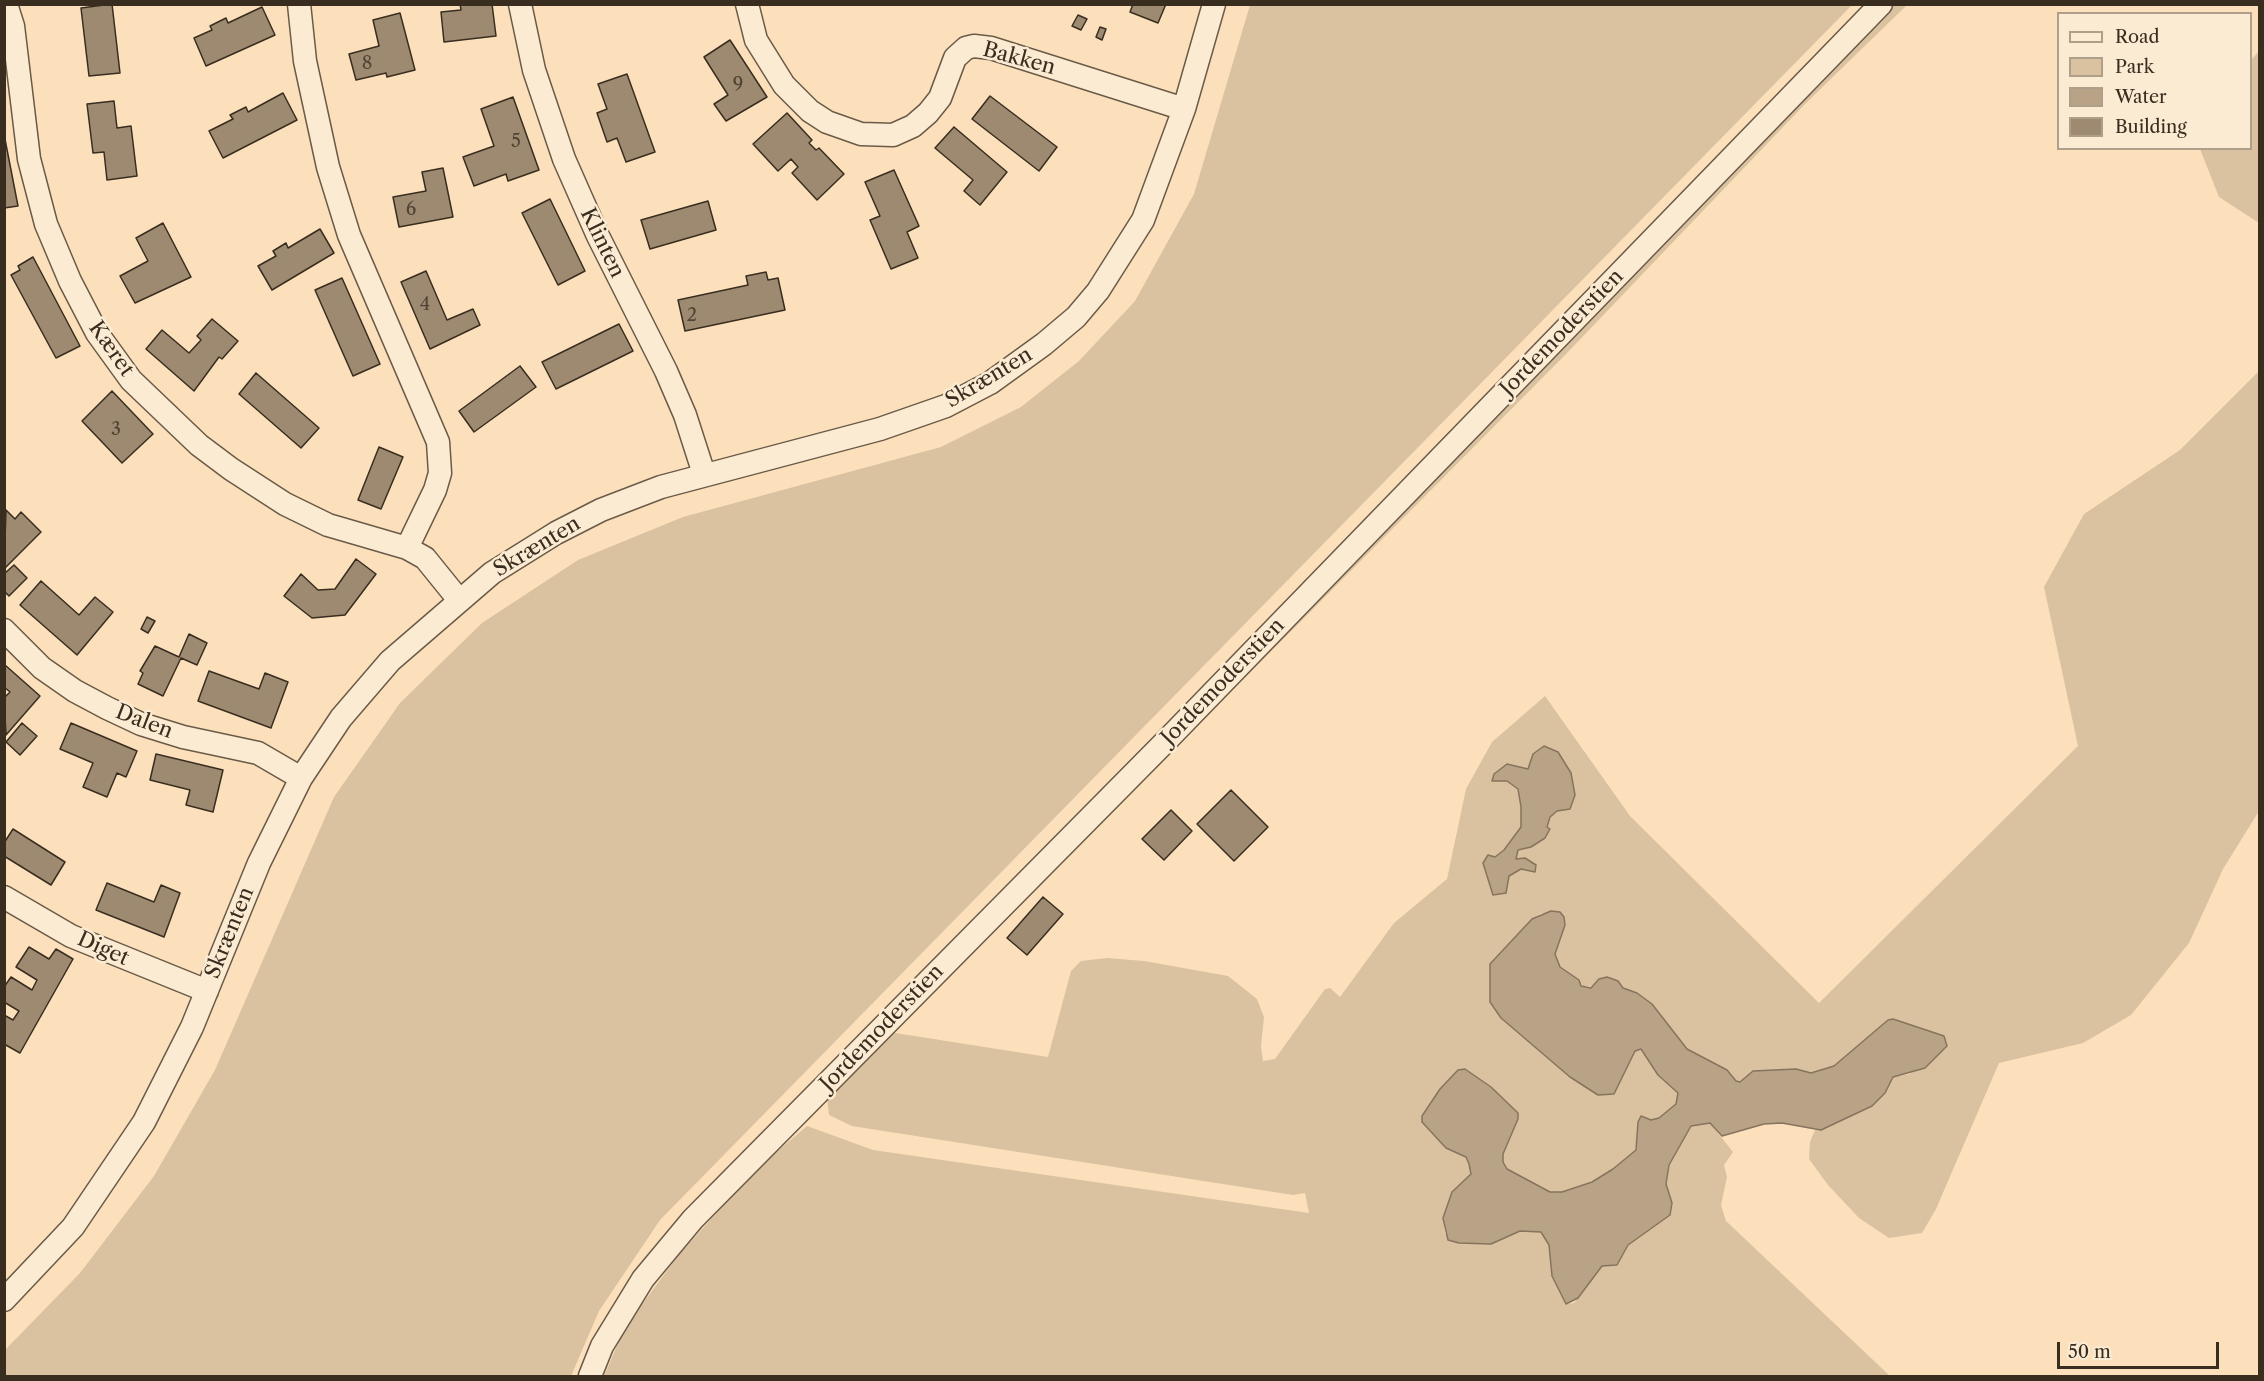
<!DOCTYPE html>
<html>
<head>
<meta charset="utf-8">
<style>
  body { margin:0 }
  #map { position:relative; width:2264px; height:1381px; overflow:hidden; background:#fbe0bb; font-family:"Libre Caslon Text",serif }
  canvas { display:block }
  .frame { position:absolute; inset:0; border:6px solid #392d20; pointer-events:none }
  .legend { position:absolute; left:2057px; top:12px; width:195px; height:138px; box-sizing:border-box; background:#fcebd3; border:2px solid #ae9f8b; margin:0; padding:8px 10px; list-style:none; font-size:18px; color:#392d20 }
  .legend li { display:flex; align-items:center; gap:12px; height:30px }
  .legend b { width:30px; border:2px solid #ae9f8b }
  .scale { position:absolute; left:2057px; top:1342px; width:162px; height:27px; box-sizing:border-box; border:3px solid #392d20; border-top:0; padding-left:8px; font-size:18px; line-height:21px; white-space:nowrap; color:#392d20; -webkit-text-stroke:4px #fcebd3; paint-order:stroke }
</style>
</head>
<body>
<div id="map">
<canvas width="2264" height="1381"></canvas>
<div class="frame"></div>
<ul class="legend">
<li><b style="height:8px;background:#fcebd3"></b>Road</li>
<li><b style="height:16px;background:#dac2a1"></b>Park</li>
<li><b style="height:16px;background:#b9a386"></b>Water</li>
<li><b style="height:16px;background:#9e8a71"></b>Building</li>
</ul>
<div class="scale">50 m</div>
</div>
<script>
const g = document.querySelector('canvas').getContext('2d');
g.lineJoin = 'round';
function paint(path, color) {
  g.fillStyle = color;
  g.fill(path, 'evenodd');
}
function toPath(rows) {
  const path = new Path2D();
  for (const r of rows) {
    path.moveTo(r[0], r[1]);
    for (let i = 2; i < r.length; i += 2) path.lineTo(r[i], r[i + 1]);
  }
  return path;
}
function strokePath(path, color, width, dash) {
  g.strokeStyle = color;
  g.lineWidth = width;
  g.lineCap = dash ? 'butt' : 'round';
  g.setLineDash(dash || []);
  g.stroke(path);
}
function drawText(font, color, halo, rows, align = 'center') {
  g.font = font + ' "Libre Caslon Text",serif';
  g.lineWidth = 5;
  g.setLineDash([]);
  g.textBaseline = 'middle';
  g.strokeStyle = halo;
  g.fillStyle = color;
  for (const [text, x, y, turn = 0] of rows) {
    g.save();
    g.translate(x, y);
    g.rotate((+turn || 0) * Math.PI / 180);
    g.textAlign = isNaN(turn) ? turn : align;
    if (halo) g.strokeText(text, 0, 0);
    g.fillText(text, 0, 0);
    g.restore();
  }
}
const green = toPath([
  [1250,5,1852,5,660,1220,599,1311,571,1376,5,1376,5,1350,80,1273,154,1176,215,1070,334,797,400,703,482,623,578,560,683,517,941,447,1021,407,1079,361,1135,301,1194,194],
  [1892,5,1907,5,1806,103,1568,352,1188,735,1185,731],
  [2259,51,2259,223,2219,197,2200,149,2250,148,2251,60],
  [2259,371,2259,811,2223,869,2189,943,2131,1015,2083,1043,1999,1063,1936,1209,1922,1233,1889,1238,1859,1218,1828,1185,1809,1159,1810,1142,1815,1130,1821,1130,1872,1106,1885,1093,1892,1077,1910,1074,1944,1036,1893,1019,1888,1020,1834,1066,1811,1073,1796,1069,1736,1082,1727,1070,1687,1049,1637,993,1622,988,1581,986,1578,980,1560,967,1555,954,1565,925,1542,913,1532,919,1491,963,1490,1002,1501,1018,1570,1077,1598,1095,1614,1094,1635,1051,1641,1048,1658,1075,1678,1093,1676,1104,1659,1118,1638,1122,1636,1150,1613,1169,1592,1181,1562,1192,1550,1192,1507,1169,1503,1162,1503,1154,1518,1119,1518,1113,1491,1087,1422,1122,1446,1148,1466,1157,1469,1164,1471,1174,1452,1192,1443,1218,1445,1234,1491,1244,1520,1231,1541,1232,1549,1245,1552,1276,1566,1304,1574,1303,1602,1266,1617,1265,1628,1245,1672,1203,1666,1184,1669,1165,1678,1146,1691,1126,1710,1123,1733,1152,1724,1165,1727,1177,1721,1205,1726,1221,1890,1376,604,1376,625,1327,678,1256,752,1173,807,1126,873,1150,1309,1213,1305,1193,1293,1195,852,1126,829,1115,827,1098,889,1032,1048,1057,1071,971,1081,961,1107,958,1144,961,1228,976,1257,999,1264,1017,1261,1046,1263,1061,1275,1059,1325,989,1330,988,1340,997,1394,923,1447,879,1466,789,1492,742,1545,696,1630,816,1819,1003,2078,746,2044,587,2084,514,2180,450]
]);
const water = toPath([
  [1544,746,1558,752,1571,773,1575,795,1570,809,1557,811,1550,817,1547,827,1550,829,1545,838,1531,847,1518,850,1516,859,1525,858,1536,865,1535,872,1521,869,1509,876,1506,893,1493,895,1483,863,1488,855,1495,857,1504,850,1521,827,1521,807,1518,789,1507,781,1492,781,1494,774,1507,764,1528,769,1533,754,1544,746],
  [1551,911,1560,912,1564,917,1565,925,1555,954,1560,967,1579,980,1581,986,1591,988,1599,979,1607,977,1618,981,1623,988,1637,993,1652,1004,1687,1049,1727,1070,1736,1081,1740,1082,1753,1071,1796,1069,1811,1073,1834,1066,1888,1020,1893,1019,1944,1036,1947,1046,1925,1068,1893,1077,1885,1093,1872,1106,1821,1130,1782,1123,1764,1124,1722,1136,1710,1123,1691,1126,1669,1165,1666,1184,1672,1203,1670,1215,1628,1245,1617,1265,1602,1266,1578,1298,1566,1304,1552,1276,1549,1245,1541,1232,1520,1231,1491,1244,1459,1243,1448,1240,1443,1218,1452,1192,1471,1174,1469,1164,1466,1157,1446,1148,1422,1122,1422,1116,1440,1089,1458,1070,1465,1069,1491,1087,1518,1113,1518,1119,1503,1154,1503,1162,1507,1169,1550,1192,1562,1192,1592,1182,1613,1169,1636,1150,1638,1122,1641,1116,1651,1120,1659,1118,1676,1104,1678,1093,1658,1075,1641,1049,1635,1051,1614,1094,1598,1095,1570,1077,1501,1018,1490,1002,1490,964,1532,919,1551,911]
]);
const building = toPath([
  [112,4,120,73,89,76,81,8,112,4],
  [460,4,492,4,496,36,444,42,441,12,461,10,460,4],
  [1133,4,1166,4,1158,23,1130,12,1133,4],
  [262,7,275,35,206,66,194,38,212,30,210,26,226,18,228,23,262,7],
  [400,13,415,70,387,77,386,73,356,80,349,54,379,46,373,20,400,13],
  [1078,15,1087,19,1081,30,1072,26,1078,15],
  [1100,27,1106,29,1102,40,1096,37,1100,27],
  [730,40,767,97,726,121,714,104,728,95,704,57,730,40],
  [627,74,655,152,626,162,617,138,607,142,597,113,607,109,598,84,627,74],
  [283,93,297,120,223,158,209,131,233,119,230,115,246,107,248,112,283,93],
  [990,96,1057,147,1039,171,972,119,990,96],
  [513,97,539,170,508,181,506,174,474,186,463,157,494,146,481,109,513,97],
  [114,101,117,128,131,126,137,176,107,180,104,152,93,153,87,104,114,101],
  [787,113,812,140,809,143,816,150,819,148,844,174,817,200,792,173,798,167,791,159,778,171,753,144,787,113],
  [954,127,1007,172,980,205,964,191,973,180,935,148,954,127],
  [4,134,18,206,4,208,4,134],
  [443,168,453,217,399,227,393,197,426,191,422,172,443,168],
  [894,170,919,226,907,232,918,258,891,269,870,220,880,216,865,182,894,170],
  [550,199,585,271,558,285,522,213,550,199],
  [708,201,716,230,650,249,641,220,708,201],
  [163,223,191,277,135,303,120,276,148,261,136,238,163,223],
  [320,229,334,253,272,290,258,266,276,256,273,251,286,243,288,248,320,229],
  [33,257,80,346,56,358,11,275,20,270,18,266,33,257],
  [426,271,447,320,473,309,480,325,430,349,401,282,426,271],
  [766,272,768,280,778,278,785,310,685,331,678,300,748,285,746,276,766,272],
  [342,278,380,364,353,376,315,290,342,278],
  [212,319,238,341,222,359,219,357,194,391,146,349,162,330,189,353,201,340,197,336,212,319],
  [619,324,633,351,556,389,542,362,619,324],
  [520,366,536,387,474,432,459,411,520,366],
  [256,373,319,428,301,448,239,394,256,373],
  [112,391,153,434,122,463,82,421,112,391],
  [379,447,403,457,381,509,358,500,379,447],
  [6,510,15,519,21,512,41,532,4,569,6,510],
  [356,559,376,574,345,615,312,618,284,596,301,574,318,590,335,589,356,559],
  [14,565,27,578,9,596,4,591,4,574,14,565],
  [41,581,79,615,95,597,113,612,77,655,20,605,41,581],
  [147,617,155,621,148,633,141,629,147,617],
  [189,634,207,643,197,665,181,658,163,696,138,684,143,673,140,671,155,646,179,657,189,634],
  [5,665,40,696,6,735,4,698,10,692,4,687,5,665],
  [209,671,259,689,265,673,288,682,271,728,198,701,209,671],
  [22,723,37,736,20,755,6,742,22,723],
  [71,723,137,751,126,777,117,773,107,797,83,787,93,763,60,749,71,723],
  [156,754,223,770,213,812,186,805,190,790,150,780,156,754],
  [1231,790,1268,827,1234,861,1197,824,1231,790],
  [1171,810,1192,831,1164,860,1142,839,1171,810],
  [13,829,65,862,51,885,4,856,4,843,13,829],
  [107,883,154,902,161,885,180,893,164,937,96,910,107,883],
  [1043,897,1063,914,1027,955,1007,938,1043,897],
  [29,947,49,959,56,949,73,959,20,1053,4,1044,4,1015,13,1020,19,1011,4,1002,4,987,11,977,32,990,37,980,16,967,29,947]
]);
const minor = toPath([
  [6,4,13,26,29,159,46,224,70,281,97,333,131,380,199,445,231,469,285,504,328,525,407,548,425,558,459,600],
  [299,4,305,61,328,167,349,235,438,442,440,473,435,490,407,548],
  [520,4,534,70,564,159,598,236,666,371,685,415,704,474],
  [747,4,756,40,784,85,810,111,827,122,861,134,893,135,913,126,928,113,940,98,955,58,966,48,974,46,991,48,1184,109],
  [4,630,42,668,75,691,107,708,141,724,183,737,258,753,301,778],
  [4,897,71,936,207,991],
  [4,1300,73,1227,144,1122,192,1027,259,863,301,778,341,718,390,661,492,573,556,533,601,510,661,487,880,429,946,406,990,383,1044,344,1076,317,1098,291,1143,220,1184,109,1214,4],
  [590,1376,602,1346,643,1279,693,1219,1166,741,1881,4]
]);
const numberNames = [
  ["8",367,64],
  ["9",738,85],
  ["5",516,142],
  ["6",411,210],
  ["4",425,305],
  ["2",692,316],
  ["3",116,430]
];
const streetNames = [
  ["Bakken",1019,59,15],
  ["Klinten",602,243,64],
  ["Jordemoderstien",1562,333,-46],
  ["Kæret",111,349,55],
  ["Skrænten",989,378,-31],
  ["Skrænten",537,547,-31],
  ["Jordemoderstien",1223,682,-46],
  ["Dalen",144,722,21],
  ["Skrænten",230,933,-68],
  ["Diget",103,949,24],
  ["Jordemoderstien",882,1028,-46]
];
paint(green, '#dac2a1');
paint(water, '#b9a386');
strokePath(water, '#86745d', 1.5);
paint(building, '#9e8a71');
strokePath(building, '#392d20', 1.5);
strokePath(minor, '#6a5a47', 25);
strokePath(minor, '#fcebd3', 22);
drawText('18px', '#524434', null, numberNames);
drawText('21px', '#392d20', '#fcebd3', streetNames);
</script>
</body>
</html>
